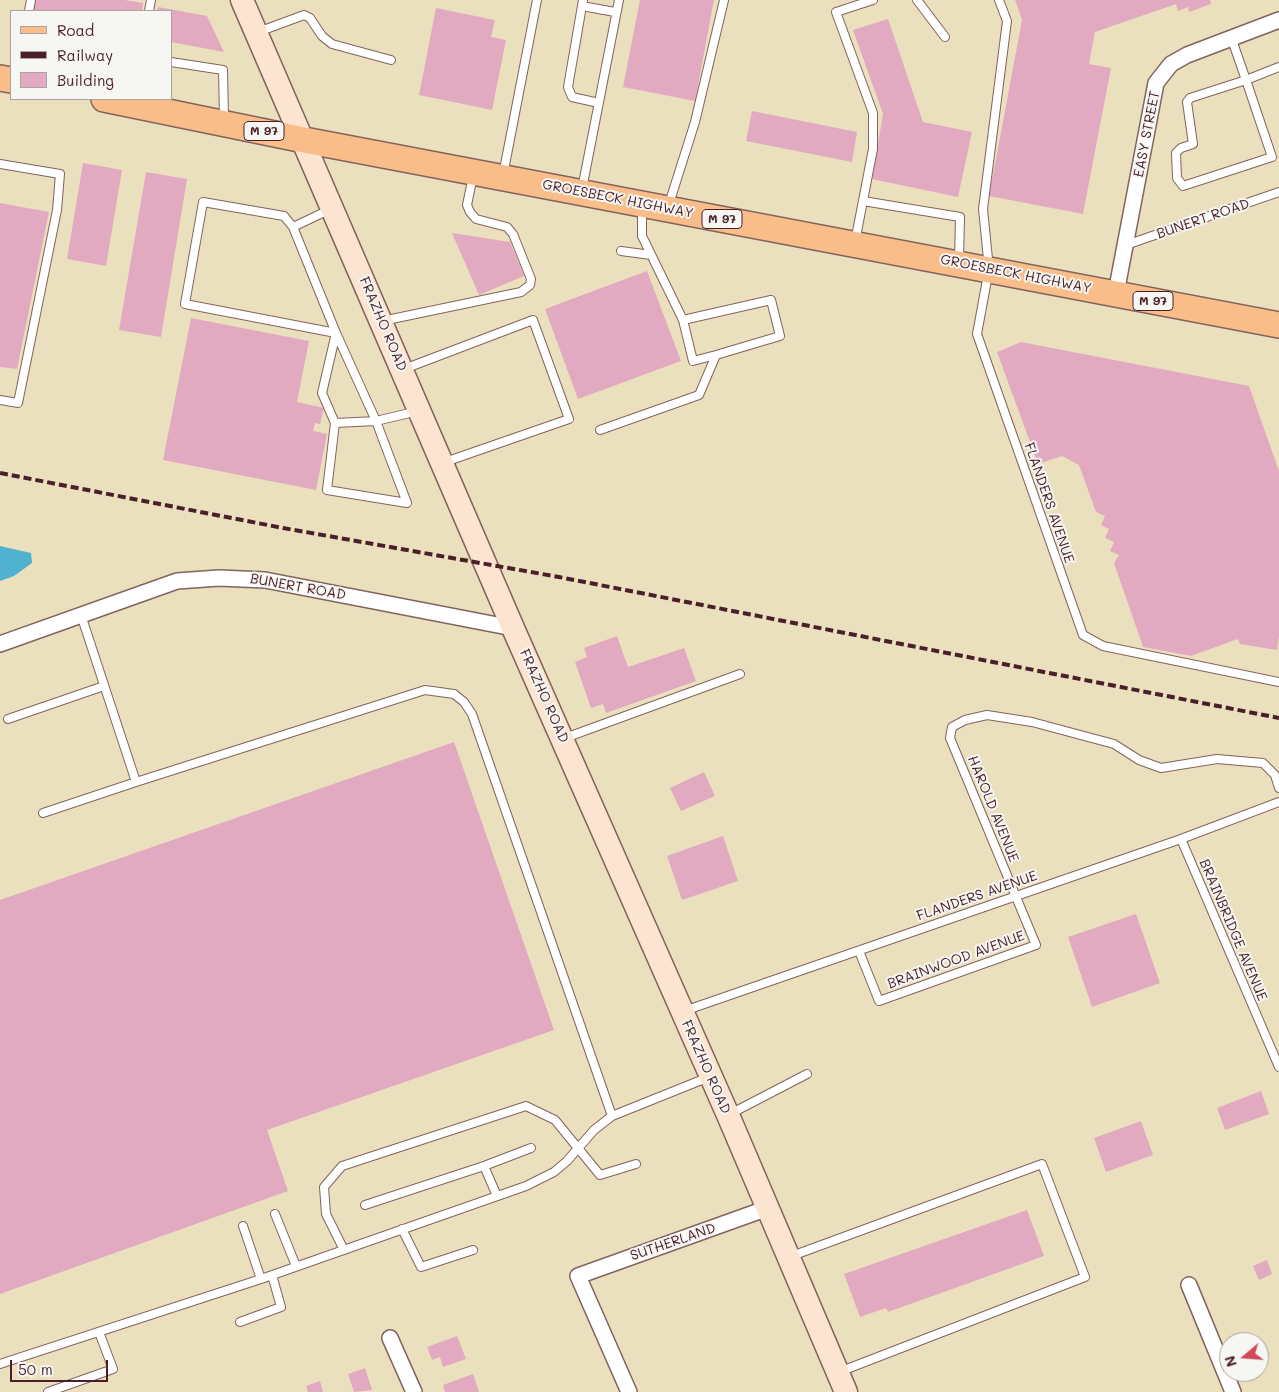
<!DOCTYPE html>
<html>
<head>
<meta charset="utf-8">
<style>
  body { margin:0 }
  #map { position:relative; width:1279px; height:1392px; overflow:hidden; background:#ebe0bd; font-family:Mali,sans-serif }
  canvas { display:block }
  .legend { position:absolute; left:10px; top:10px; width:162px; height:90px; box-sizing:border-box; background:#f6f6f2; border:1px solid #b1a0a2; margin:0; padding:6px 9px; list-style:none; font-size:15px; color:#4a1f2b }
  .legend li { display:flex; align-items:center; gap:10px; height:25px }
  .legend b { width:25px; border:1px solid #b1a0a2 }
  .north { position:absolute; left:1219px; top:1332px; width:50px; height:50px; box-sizing:border-box; background:#f6f6f2; border:1px solid #b1a0a2; border-radius:50%; rotate:252deg; font-size:14px; font-weight:700; line-height:20px; text-align:center; color:#4a1f2b }
  .north::after { content:''; display:block; margin:auto; width:18px; height:22px; background:#d1495b; clip-path:polygon(50% 0,100% 100%,50% 72%,0 100%) }
  .scale { position:absolute; left:10px; top:1360px; width:98px; height:22px; box-sizing:border-box; border:2px solid #4a1f2b; border-top:0; padding-left:6px; font-size:15px; line-height:18px; white-space:nowrap; color:#4a1f2b; -webkit-text-stroke:4px #f6f6f2; paint-order:stroke }
</style>
</head>
<body>
<div id="map">
<canvas width="1279" height="1392"></canvas>
<ul class="legend">
<li><b style="height:6px;background:#f8bd89"></b>Road</li>
<li><b style="height:6px;background:#4a1f2b"></b>Railway</li>
<li><b style="height:14px;background:#e2aac1"></b>Building</li>
</ul>
<div class="north">N</div>
<div class="scale">50 m</div>
</div>
<script>
const g = document.querySelector('canvas').getContext('2d');
g.lineJoin = 'round';
function paint(path, color) {
  g.fillStyle = color;
  g.fill(path, 'evenodd');
}
function toPath(rows) {
  const path = new Path2D();
  for (const r of rows) {
    path.moveTo(r[0], r[1]);
    for (let i = 2; i < r.length; i += 2) path.lineTo(r[i], r[i + 1]);
  }
  return path;
}
function strokePath(path, color, width, dash) {
  g.strokeStyle = color;
  g.lineWidth = width;
  g.lineCap = dash ? 'butt' : 'round';
  g.setLineDash(dash || []);
  g.stroke(path);
}
function drawText(font, color, halo, rows, align = 'center') {
  g.font = font + ' Mali,sans-serif';
  g.lineWidth = 4;
  g.setLineDash([]);
  g.textBaseline = 'middle';
  g.strokeStyle = halo;
  g.fillStyle = color;
  for (const [text, x, y, turn = 0] of rows) {
    g.save();
    g.translate(x, y);
    g.rotate((+turn || 0) * Math.PI / 180);
    g.textAlign = isNaN(turn) ? turn : align;
    if (halo) g.strokeText(text, 0, 0);
    g.fillText(text, 0, 0);
    g.restore();
  }
}
const water = toPath([
  [0,546,31,553,32,563,14,576,0,581]
]);
const building = toPath([
  [34,0,125,0,143,3,142,11,32,11],
  [640,0,714,0,695,101,623,87],
  [1015,0,1210,0,1211,4,1189,12,1188,7,1178,11,1176,4,1095,32,1089,64,1111,68,1083,214,989,196,1022,20],
  [158,7,207,16,224,52,171,42,171,11,157,11],
  [436,8,495,20,491,37,506,40,492,110,419,95],
  [888,19,923,122,972,132,958,197,872,179,883,114,853,30],
  [752,111,857,132,852,162,746,141],
  [83,163,122,170,106,266,67,259],
  [146,172,187,179,161,337,119,330],
  [0,203,49,212,17,369,0,367],
  [452,233,510,242,524,276,479,295],
  [647,271,681,361,578,399,545,309],
  [191,318,309,341,297,402,324,408,320,424,315,423,313,431,327,434,316,490,163,460],
  [1021,342,1249,386,1279,471,1279,637,1277,650,1240,644,1238,639,1191,656,1143,647,1114,563,1119,555,1110,551,1114,542,1105,538,1109,529,1101,525,1105,516,1096,512,1079,465,1062,456,1038,464,997,352],
  [617,636,628,667,684,648,696,681,606,713,603,704,591,708,575,662,587,657,584,648],
  [454,742,554,1030,267,1130,288,1191,0,1294,0,900],
  [704,772,715,796,681,811,670,788],
  [723,836,738,881,682,900,667,856],
  [1136,914,1160,983,1092,1007,1068,937],
  [1261,1091,1269,1114,1225,1130,1217,1108],
  [1141,1121,1153,1155,1106,1172,1094,1138],
  [1027,1210,1044,1256,888,1312,886,1308,860,1317,844,1274],
  [1267,1260,1272,1274,1259,1280,1253,1266],
  [457,1336,466,1359,443,1367,440,1357,432,1360,427,1347],
  [365,1368,372,1390,354,1392,348,1374],
  [473,1374,479,1392,445,1392,443,1385],
  [320,1381,323,1392,308,1392,306,1386]
]);
const lane = toPath([
  [583,0,568,87,572,97,599,103],
  [917,0,945,37],
  [999,0,1007,21,983,209,989,269,977,334,1083,635,1103,646,1279,682],
  [582,6,615,12],
  [29,11,31,0],
  [149,11,151,0],
  [258,32,304,15,310,18,322,36,332,44,391,60],
  [1231,37,1246,80,1272,157,1183,186,1177,178,1176,153,1181,148,1193,144,1187,102,1190,98,1246,80,1279,67],
  [171,62,223,70,224,119],
  [0,164,60,174,57,210,18,403,0,400],
  [503,175,537,0],
  [582,189,619,0],
  [863,201,960,217,959,261],
  [668,207,695,122,724,0],
  [642,208,642,236,683,320,693,361,716,355],
  [331,209,293,227,336,333,376,421,418,411],
  [293,227,284,216,203,202,185,304,336,333,322,393,335,423],
  [855,242,873,149,873,113,836,12,873,0],
  [1126,245,1279,192],
  [621,251,651,255],
  [382,321,521,292,530,285,531,279,513,234,507,227,476,219,470,212,467,205,473,176],
  [404,369,533,320,569,419,445,462],
  [376,421,407,503,327,490,335,423,376,421],
  [600,430,699,395,716,355,780,336,771,300,683,320],
  [81,615,136,782,425,690,454,694,464,702,472,714,612,1116],
  [8,719,104,686],
  [565,738,740,674],
  [43,813,136,782],
  [1181,839,1279,1067],
  [859,951,879,1001,1036,945,950,738,952,727,965,720,987,715,1032,722,1114,744,1139,760,1161,768,1217,759,1263,763,1275,775,1279,788],
  [684,1011,1181,839,1279,802],
  [730,1114,807,1074],
  [497,1196,484,1166,531,1148],
  [365,1205,484,1166],
  [275,1214,296,1266],
  [243,1226,261,1279],
  [402,1229,421,1267,473,1250],
  [344,1250,326,1214,324,1187,342,1166,526,1106,555,1120,600,1175,636,1164],
  [789,1257,1042,1164,1085,1277,839,1372],
  [240,1322,281,1307,272,1275],
  [0,1364,261,1279,526,1186,554,1172,567,1161,594,1130,612,1116,709,1077],
  [48,1392,113,1369,99,1332]
]);
const street = toPath([
  [1116,293,1156,83,1171,64,1187,55,1279,20],
  [0,644,177,581,219,578,265,580,513,628],
  [1189,1285,1233,1392],
  [390,1338,414,1392],
  [629,1392,578,1276,768,1208]
]);
const secondary = toPath([
  [242,0,513,628,728,1115,846,1392]
]);
const primary = toPath([
  [0,78,11,80],
  [104,99,304,140,1279,325]
]);
const rail = toPath([
  [0,473,283,528,559,577,1279,718]
]);
const shields = [
  [264,131,40],
  [722,219,40],
  [1153,301,40]
];
const shieldNames = [
  ["M 97",264,131],
  ["M 97",722,219],
  ["M 97",1153,301]
];
const streetNames = [
  ["EASY STREET",1147,134,-79],
  ["GROESBECK HIGHWAY",618,199,11],
  ["BUNERT ROAD",1203,219,-19],
  ["GROESBECK HIGHWAY",1016,274,11],
  ["FRAZHO ROAD",383,324,67],
  ["FLANDERS AVENUE",1049,503,71],
  ["BUNERT ROAD",298,587,10],
  ["FRAZHO ROAD",544,696,66],
  ["HAROLD AVENUE",993,809,68],
  ["FLANDERS AVENUE",977,896,-19],
  ["BRAINBRIDGE AVENUE",1233,930,67],
  ["BRAINWOOD AVENUE",956,960,-20],
  ["FRAZHO ROAD",706,1067,66],
  ["SUTHERLAND",673,1242,-19]
];
paint(water, '#51b1d0');
paint(building, '#e2aac1');
strokePath(lane, '#82635e', 10);
strokePath(street, '#82635e', 18);
strokePath(secondary, '#82635e', 25);
strokePath(primary, '#82635e', 28);
strokePath(lane, '#fff', 8);
strokePath(street, '#fff', 15);
strokePath(secondary, '#fce5d0', 22);
strokePath(primary, '#f8bd89', 25);
strokePath(rail, '#4a1f2b', 4, [8, 4]);
for (const [x, y, w] of shields) {
  const box = new Path2D();
  box.roundRect(x - w / 2, y - 9.5, w, 19, 4);
  g.fillStyle = '#f6f6f2';
  g.fill(box);
  strokePath(box, '#4a1f2b', 1);
}
drawText('bold 12px', '#4a1f2b', null, shieldNames);
drawText('14px', '#4a1f2b', '#f6f6f2', streetNames);
</script>
</body>
</html>
